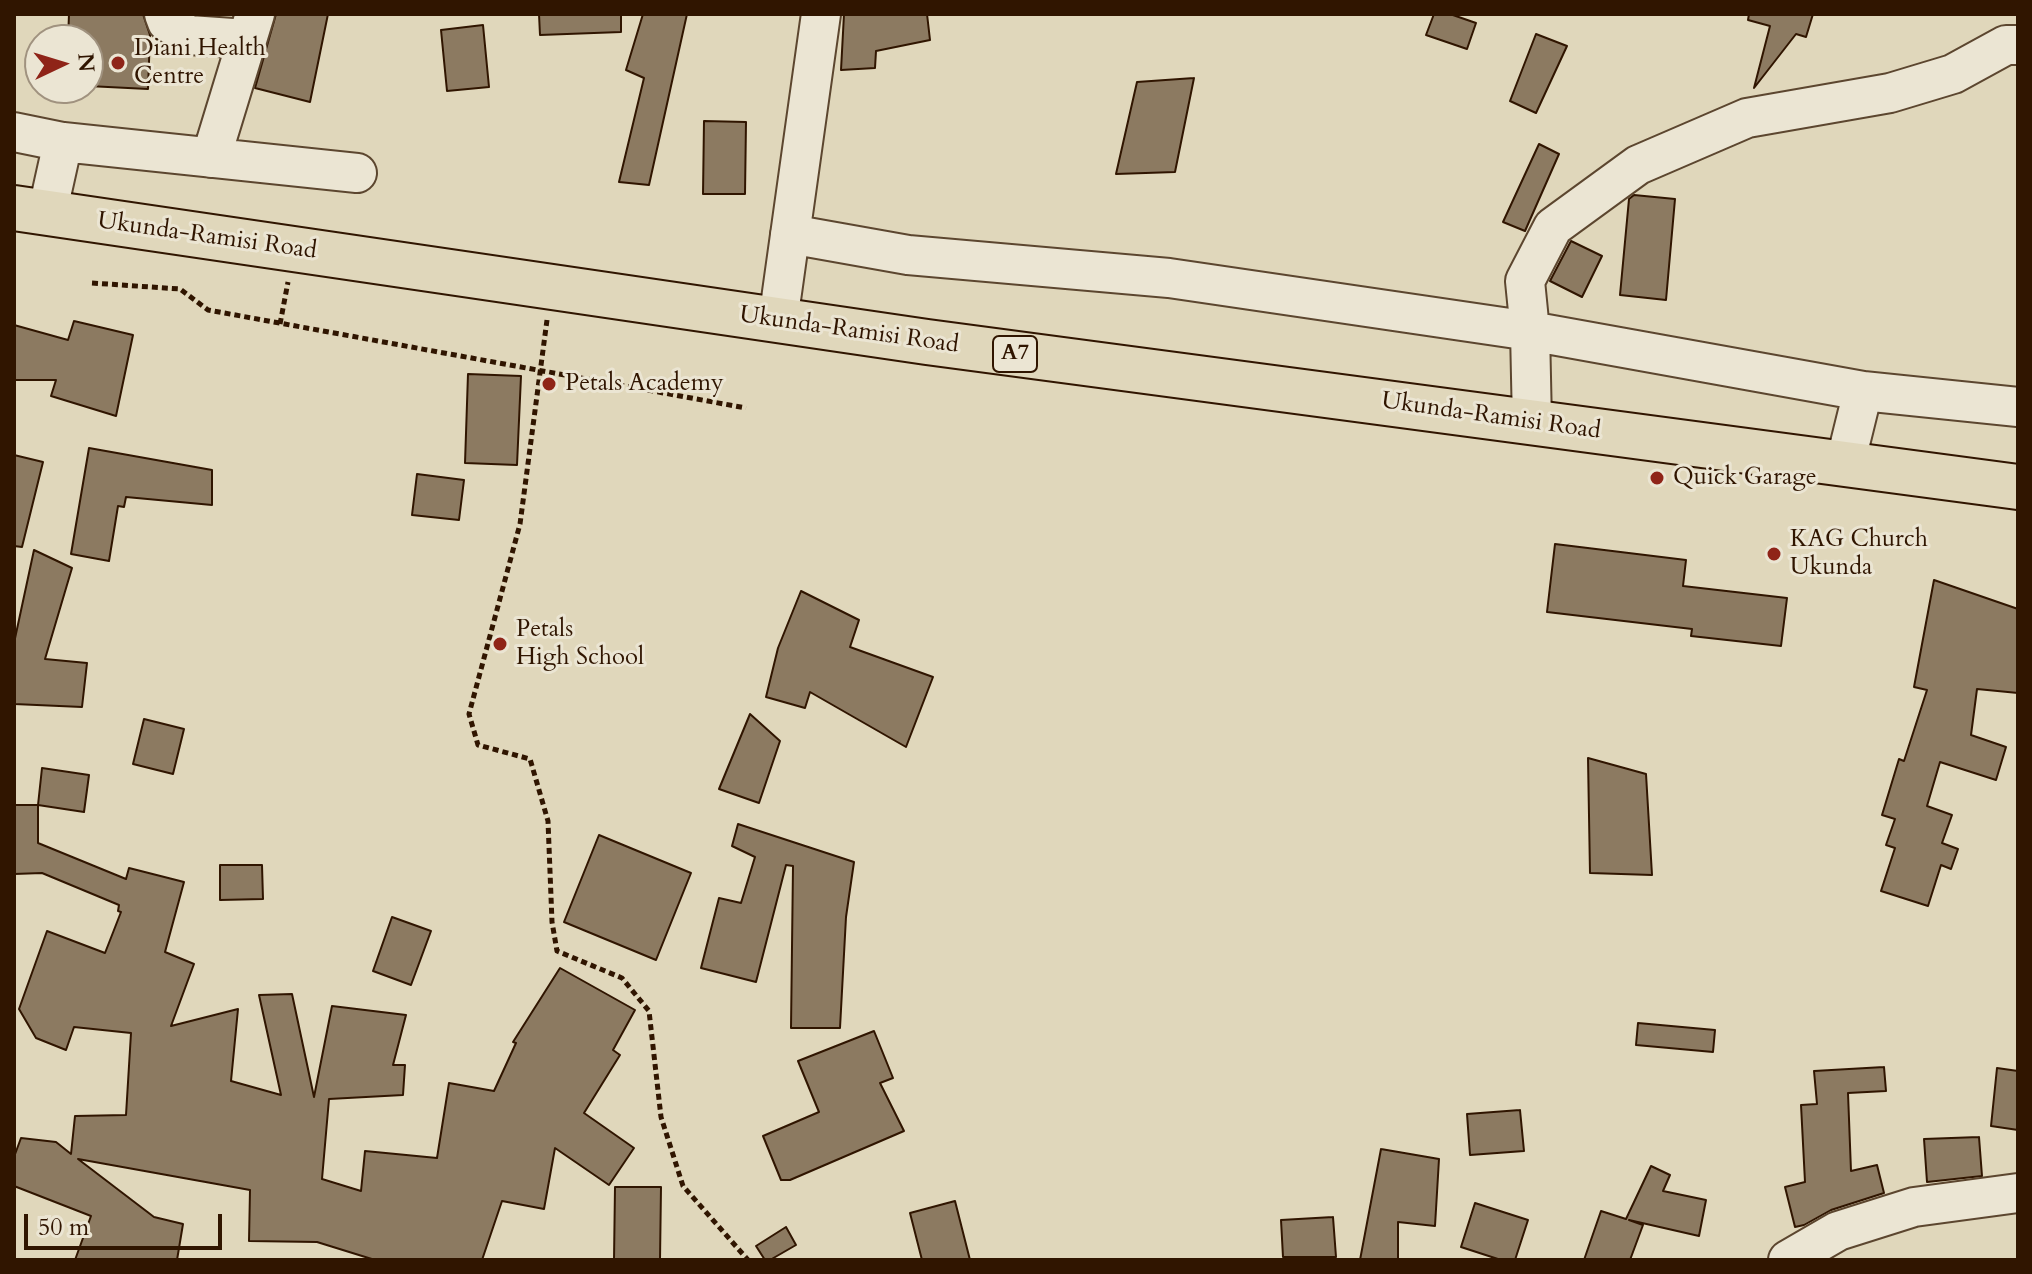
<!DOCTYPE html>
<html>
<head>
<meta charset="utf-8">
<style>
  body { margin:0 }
  #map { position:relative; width:2032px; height:1274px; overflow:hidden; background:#e0d7bb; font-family:Cardo,serif }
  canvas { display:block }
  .frame { position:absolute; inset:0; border:16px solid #301500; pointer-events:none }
  .north { position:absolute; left:24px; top:24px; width:80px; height:80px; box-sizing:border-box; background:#ebe5d3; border:2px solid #a0927f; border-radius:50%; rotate:86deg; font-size:22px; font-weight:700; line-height:32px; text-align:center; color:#301500 }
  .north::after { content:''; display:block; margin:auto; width:28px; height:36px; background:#8f2418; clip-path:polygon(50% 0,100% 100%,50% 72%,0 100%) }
  .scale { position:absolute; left:24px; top:1214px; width:198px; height:36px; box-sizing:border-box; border:4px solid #301500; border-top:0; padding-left:10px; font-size:24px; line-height:28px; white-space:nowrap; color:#301500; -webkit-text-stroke:6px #ebe5d3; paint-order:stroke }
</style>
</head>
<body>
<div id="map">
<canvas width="2032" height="1274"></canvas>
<div class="frame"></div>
<div class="north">N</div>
<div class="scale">50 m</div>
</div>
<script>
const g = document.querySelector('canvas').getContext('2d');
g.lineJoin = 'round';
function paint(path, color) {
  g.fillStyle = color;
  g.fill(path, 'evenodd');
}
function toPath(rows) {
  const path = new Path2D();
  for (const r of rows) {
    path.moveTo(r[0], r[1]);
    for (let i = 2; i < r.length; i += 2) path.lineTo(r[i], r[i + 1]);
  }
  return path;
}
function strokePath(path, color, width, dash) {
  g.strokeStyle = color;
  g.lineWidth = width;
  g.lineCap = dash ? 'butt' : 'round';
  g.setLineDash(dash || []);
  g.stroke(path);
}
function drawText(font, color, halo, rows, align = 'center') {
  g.font = font + ' Cardo,serif';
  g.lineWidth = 6;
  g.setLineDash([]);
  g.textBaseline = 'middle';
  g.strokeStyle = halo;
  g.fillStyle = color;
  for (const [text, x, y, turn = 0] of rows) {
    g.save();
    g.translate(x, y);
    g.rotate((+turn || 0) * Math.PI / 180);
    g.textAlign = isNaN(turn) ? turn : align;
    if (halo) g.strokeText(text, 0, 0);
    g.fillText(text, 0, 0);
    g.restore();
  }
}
const building = toPath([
  [69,14,143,14,150,35,148,89,88,86,88,40,68,40,69,14],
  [276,14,328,14,310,102,255,88,276,14],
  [539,14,621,14,621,32,540,35,539,14],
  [643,14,687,14,649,185,619,182,644,78,626,70,643,14],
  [844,14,927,14,930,40,876,51,875,68,841,70,844,14],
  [1434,14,1450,14,1476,23,1467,49,1426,35,1434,14],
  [1749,14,1813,14,1806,37,1796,34,1754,88,1770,26,1748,20,1749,14],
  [483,25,489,87,447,91,441,30,483,25],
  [1536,34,1567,46,1536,113,1510,101,1536,34],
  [1194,78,1175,172,1116,174,1137,82,1194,78],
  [704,121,746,122,745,194,703,194,704,121],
  [1539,144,1559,154,1525,231,1503,222,1539,144],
  [1634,195,1675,199,1666,300,1620,295,1629,199,1634,195],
  [1571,241,1602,256,1582,297,1550,281,1571,241],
  [74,321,133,335,116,416,51,396,56,380,14,380,14,325,68,340,74,321],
  [468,374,521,376,517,465,465,463,468,374],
  [89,448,212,470,212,505,126,497,124,507,118,506,109,561,71,554,89,448],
  [14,455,43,462,22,547,14,546,14,455],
  [417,474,464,480,459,520,412,515,417,474],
  [1555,544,1686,560,1683,586,1787,598,1781,646,1691,636,1692,629,1547,612,1555,544],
  [34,550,72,568,45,659,87,663,82,707,14,704,14,643,34,550],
  [1934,580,2018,609,2018,693,1977,689,1971,735,2006,747,1996,780,1940,762,1927,806,1952,815,1942,843,1958,849,1951,869,1941,865,1928,906,1881,891,1895,848,1886,845,1895,819,1882,815,1899,759,1904,761,1927,690,1914,687,1934,580],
  [801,591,859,620,850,647,933,677,906,747,810,692,805,708,766,697,778,648,801,591],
  [750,714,780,741,759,803,719,789,750,714],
  [144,719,184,729,173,774,133,764,144,719],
  [1588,758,1646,774,1652,875,1590,873,1588,758],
  [42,768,89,775,84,812,38,805,42,768],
  [14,805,38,805,38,843,126,879,129,868,184,882,165,952,194,964,171,1026,238,1009,231,1081,281,1095,259,995,292,994,314,1097,332,1006,406,1015,393,1065,405,1065,403,1095,329,1099,322,1179,361,1191,365,1151,437,1158,449,1083,494,1091,516,1043,513,1042,560,968,635,1010,613,1050,620,1055,584,1113,634,1148,609,1185,555,1148,544,1209,502,1201,482,1260,375,1260,317,1242,249,1241,250,1190,78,1159,154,1217,183,1224,177,1260,75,1260,91,1216,14,1186,14,1157,21,1138,56,1142,71,1154,75,1116,126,1115,131,1033,74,1027,66,1050,36,1038,19,1009,47,931,105,953,121,912,118,911,119,905,42,873,14,874,14,805],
  [738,824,854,862,846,917,840,1028,791,1028,793,866,786,865,756,982,701,968,719,898,741,903,755,857,732,846,738,824],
  [599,835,691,873,656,960,564,922,599,835],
  [220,865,262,865,263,899,220,900,220,865],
  [392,917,431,931,411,985,373,971,392,917],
  [1638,1023,1715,1030,1713,1052,1636,1045,1638,1023],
  [874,1031,893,1078,880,1083,904,1131,790,1180,781,1180,763,1136,819,1112,798,1061,874,1031],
  [1884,1067,1886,1091,1848,1093,1851,1171,1877,1165,1884,1193,1831,1210,1804,1225,1795,1227,1785,1187,1805,1182,1801,1105,1817,1104,1814,1071,1884,1067],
  [1997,1068,2018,1071,2018,1130,1991,1126,1997,1068],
  [1520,1110,1524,1151,1470,1155,1467,1114,1520,1110],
  [1979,1137,1982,1176,1927,1182,1924,1139,1979,1137],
  [1381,1149,1439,1159,1435,1226,1398,1222,1398,1260,1360,1260,1381,1149],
  [1651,1166,1670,1175,1663,1191,1706,1200,1699,1236,1629,1220,1643,1225,1630,1260,1584,1260,1601,1211,1626,1219,1651,1166],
  [615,1187,661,1187,660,1260,614,1260,615,1187],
  [955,1201,970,1260,922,1260,910,1213,955,1201],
  [1475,1203,1528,1220,1515,1260,1501,1260,1461,1247,1475,1203],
  [1333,1217,1336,1257,1283,1257,1281,1220,1333,1217],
  [786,1227,796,1245,770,1260,765,1260,756,1246,786,1227]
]);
const path = toPath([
  [92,283,180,289,208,310,746,408],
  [547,320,520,524,469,714,478,745,530,759,548,821,552,922,557,951,622,978,649,1011,661,1117,683,1186,748,1260],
  [280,324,288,282]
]);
const minor = toPath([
  [164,14,167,22,189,35,247,39],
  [14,132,63,142,357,173],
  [211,158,255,14],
  [47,214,63,142],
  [790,234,908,255,1169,278,1530,331,1863,391,2018,407],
  [778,321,821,14],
  [1532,423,1530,331,1525,281,1553,227,1638,165,1747,118,1890,93,1953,74,2006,45,2018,45],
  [1845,464,1863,391],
  [1788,1260,1838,1231,1914,1207,2018,1193]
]);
const highway = toPath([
  [14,208,927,342,2018,487]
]);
const markers = [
  [118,63,8,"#8f2418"],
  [549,384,8,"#8f2418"],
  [1657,478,8,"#8f2418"],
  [1774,554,8,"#8f2418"],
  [500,644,8,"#8f2418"]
];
const shields = [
  [1015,354,44]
];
const shieldNames = [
  ["A7",1015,354]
];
const poiNames = [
  ["Diani Health",134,49],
  ["Centre",134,77],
  ["Petals Academy",565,384],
  ["Quick Garage",1673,478],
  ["KAG Church",1790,540],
  ["Ukunda",1790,568],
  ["Petals",516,630],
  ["High School",516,658]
];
const streetNames = [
  ["Ukunda-Ramisi Road",207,237,8],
  ["Ukunda-Ramisi Road",849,331,8],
  ["Ukunda-Ramisi Road",1491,417,8]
];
paint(building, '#8c7a61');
strokePath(building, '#301500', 2);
strokePath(minor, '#5c462f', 42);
strokePath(highway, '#301500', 48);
strokePath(path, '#301500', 5, [6, 4]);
strokePath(minor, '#ebe5d3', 38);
strokePath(highway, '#e0d7bb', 44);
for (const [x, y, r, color] of markers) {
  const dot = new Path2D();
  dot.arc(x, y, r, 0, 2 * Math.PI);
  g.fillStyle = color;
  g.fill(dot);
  strokePath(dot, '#ebe5d3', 3);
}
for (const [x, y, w] of shields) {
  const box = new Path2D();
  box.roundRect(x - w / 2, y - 18, w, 36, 6);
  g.fillStyle = '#ebe5d3';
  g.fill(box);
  strokePath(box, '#301500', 2);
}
drawText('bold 22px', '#301500', null, shieldNames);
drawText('24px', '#301500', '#ebe5d3', poiNames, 'left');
drawText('24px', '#301500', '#ebe5d3', streetNames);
</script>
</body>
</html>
